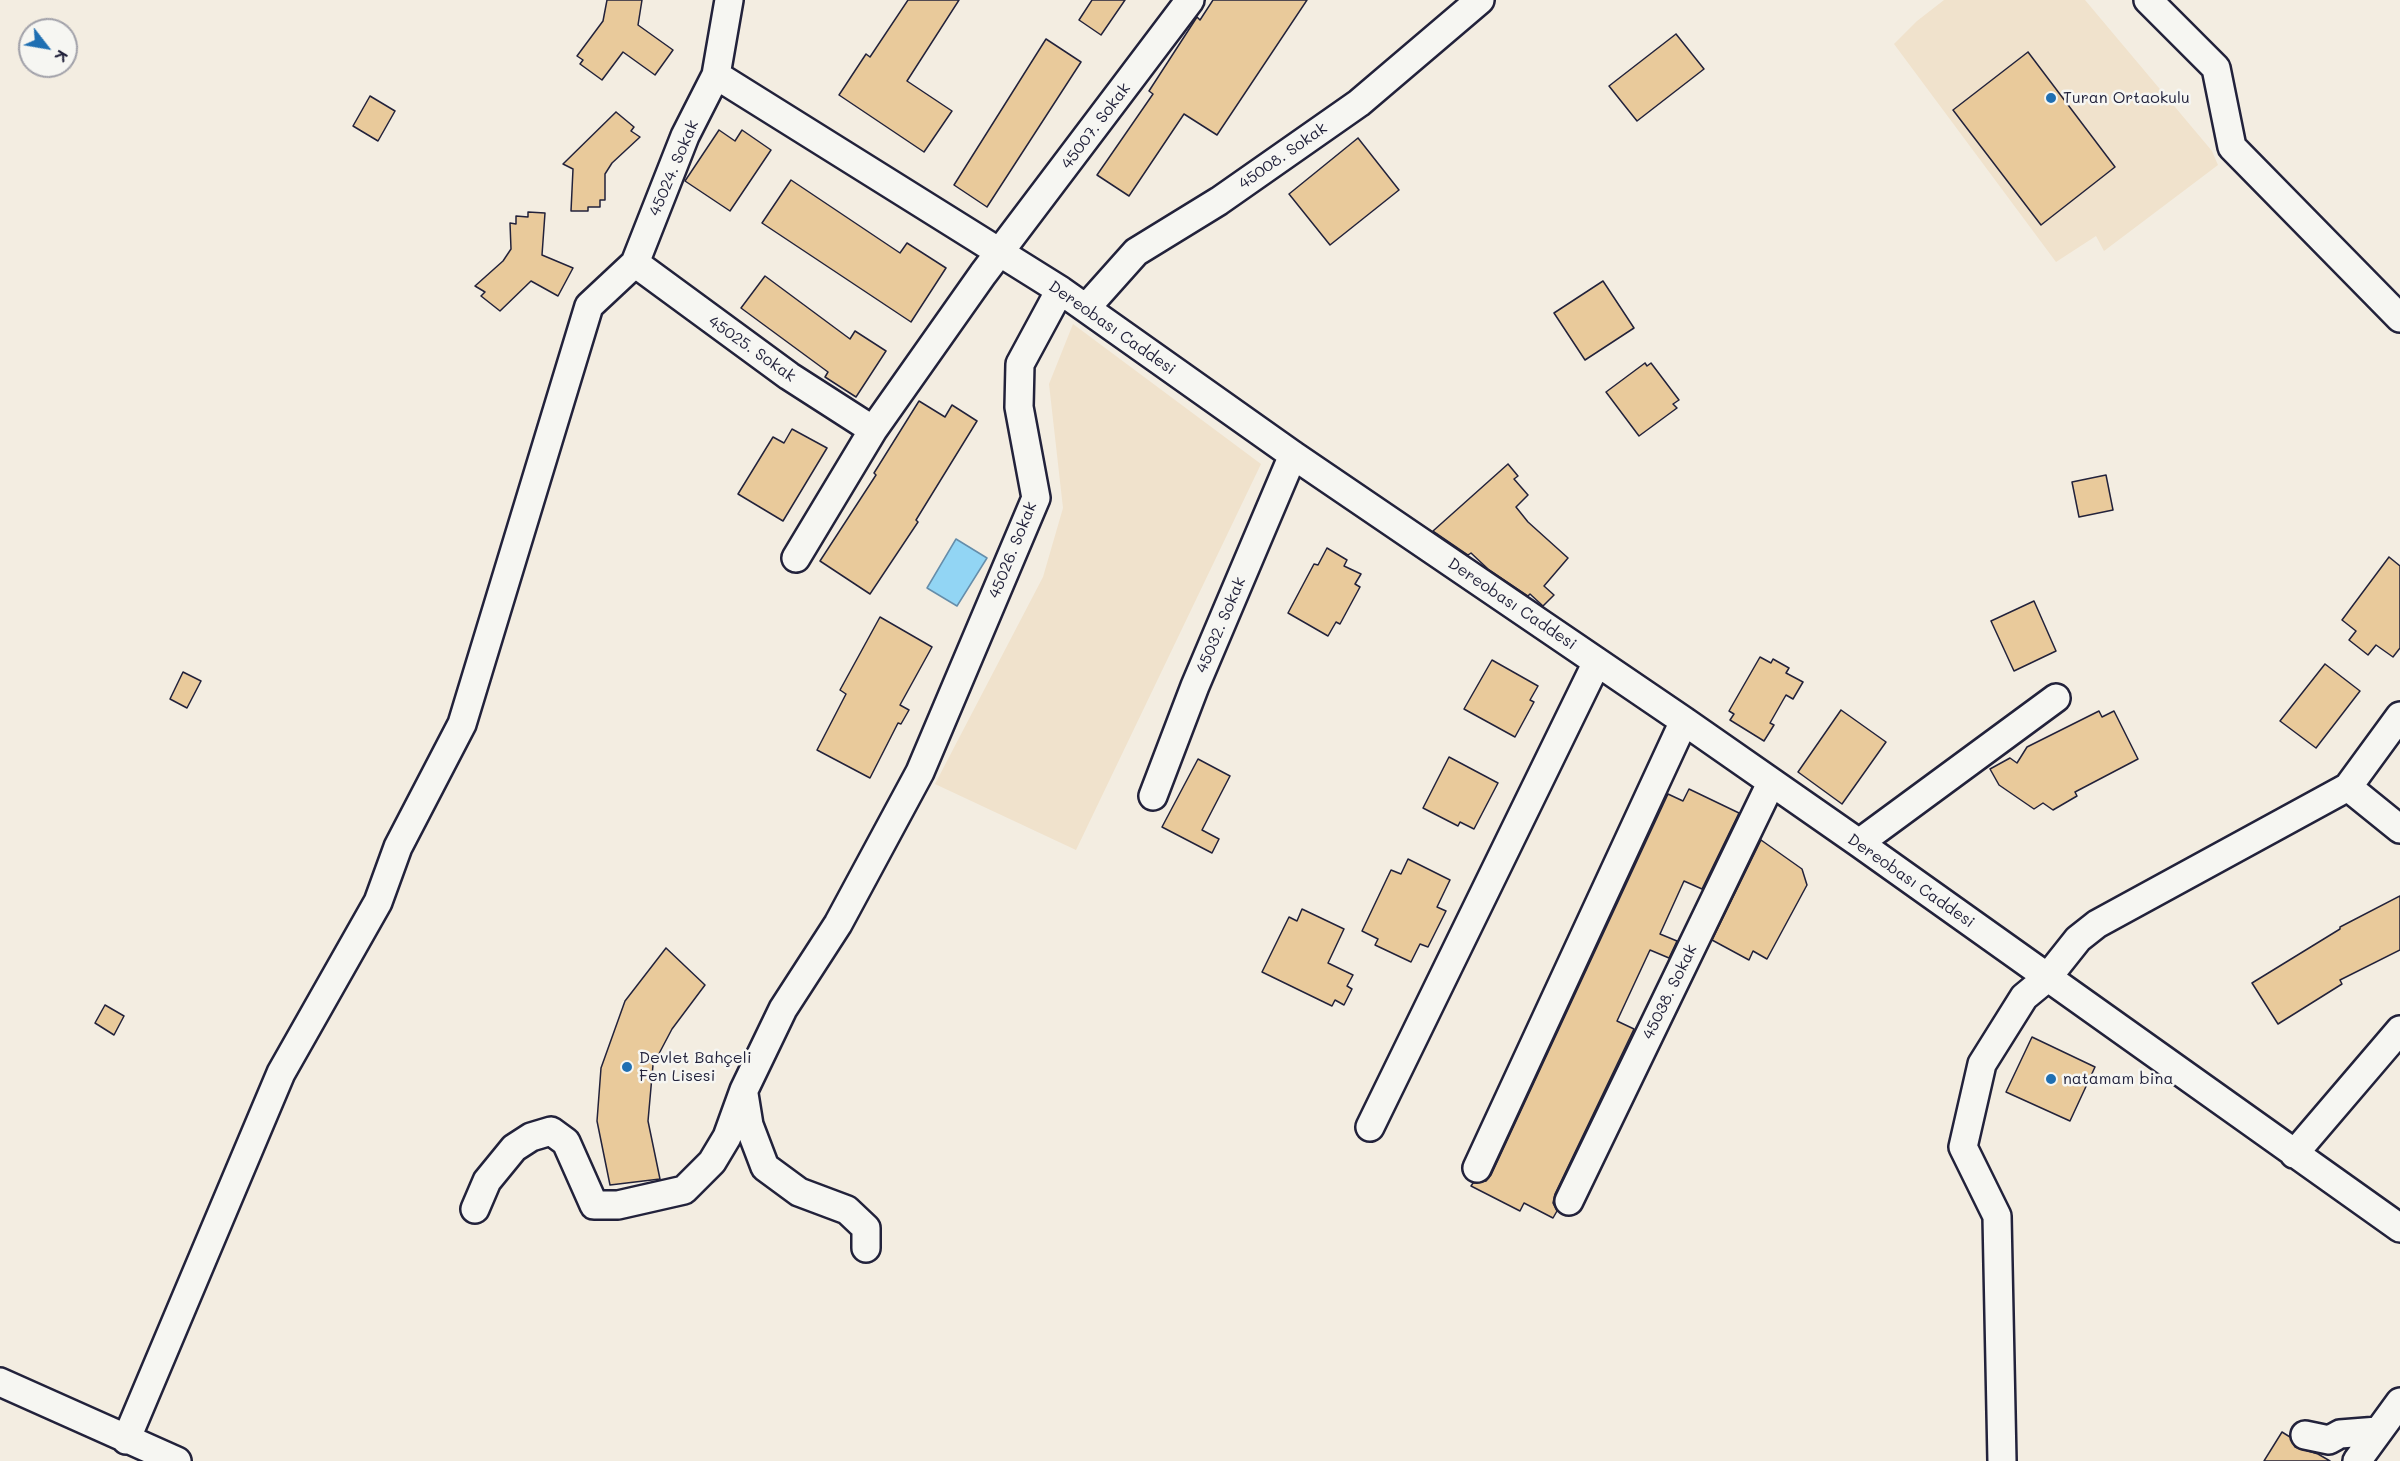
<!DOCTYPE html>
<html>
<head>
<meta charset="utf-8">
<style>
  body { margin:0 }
  #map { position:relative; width:2400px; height:1461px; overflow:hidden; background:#f3ede1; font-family:Mali,sans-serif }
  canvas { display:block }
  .north { position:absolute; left:18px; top:18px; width:60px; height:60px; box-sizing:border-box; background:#f6f6f2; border:2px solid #a1a1a9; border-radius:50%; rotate:121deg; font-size:16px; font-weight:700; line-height:24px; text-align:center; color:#22223b }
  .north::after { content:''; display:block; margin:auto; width:21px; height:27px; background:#1f6fb2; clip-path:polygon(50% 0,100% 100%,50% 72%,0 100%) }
</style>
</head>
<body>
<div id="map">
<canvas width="2400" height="1461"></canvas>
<div class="north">K</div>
</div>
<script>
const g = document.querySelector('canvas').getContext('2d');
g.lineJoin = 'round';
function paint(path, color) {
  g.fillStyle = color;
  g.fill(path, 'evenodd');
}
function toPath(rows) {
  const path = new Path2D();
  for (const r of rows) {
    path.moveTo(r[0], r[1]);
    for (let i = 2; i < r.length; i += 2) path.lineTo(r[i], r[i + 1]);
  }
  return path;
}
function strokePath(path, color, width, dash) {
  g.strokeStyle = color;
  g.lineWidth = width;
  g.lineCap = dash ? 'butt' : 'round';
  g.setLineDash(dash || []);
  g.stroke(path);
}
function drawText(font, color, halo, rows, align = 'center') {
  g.font = font + ' Mali,sans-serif';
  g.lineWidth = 5;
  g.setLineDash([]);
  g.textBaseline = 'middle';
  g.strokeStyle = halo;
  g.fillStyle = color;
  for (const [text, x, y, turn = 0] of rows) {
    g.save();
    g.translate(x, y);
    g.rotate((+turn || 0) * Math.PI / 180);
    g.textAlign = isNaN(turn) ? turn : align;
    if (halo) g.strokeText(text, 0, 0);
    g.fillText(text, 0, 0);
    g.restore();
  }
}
const built = toPath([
  [1944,0,2085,0,2212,151,2218,165,2104,251,2096,236,2056,262,1894,44,1917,21],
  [1073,324,1261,464,1076,850,935,784,1043,577,1063,508,1049,384]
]);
const water = toPath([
  [956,539,987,558,957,606,927,588,956,539]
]);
const building = toPath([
  [607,0,642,0,638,25,673,50,655,75,623,52,602,80,580,64,583,60,577,56,603,21,607,0],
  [908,0,959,0,907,81,952,111,924,152,839,95,866,54,870,57,908,0],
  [1092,0,1125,0,1101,35,1079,20,1092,0],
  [1213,0,1307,0,1217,135,1184,114,1129,196,1097,175,1153,94,1149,91,1197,17,1200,20,1213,0],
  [1676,34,1704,69,1637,121,1609,86,1676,34],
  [1046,39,1081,62,987,207,954,185,1046,39],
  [2028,52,2115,167,2041,225,1953,110,2028,52],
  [370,96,395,111,378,141,353,126,370,96],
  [616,112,634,127,631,131,640,137,612,163,605,174,605,200,600,200,600,207,588,207,588,211,571,211,573,169,563,164,616,112],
  [719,130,735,141,742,130,771,150,730,211,685,181,719,130],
  [1358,138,1399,190,1330,245,1289,194,1358,138],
  [791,180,900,253,907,243,946,268,911,322,762,223,791,180],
  [528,212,545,213,542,255,573,268,558,296,531,281,500,311,481,296,485,292,475,286,503,261,511,249,510,223,516,224,516,216,528,217,528,212],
  [765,276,850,339,855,331,886,351,856,397,825,377,828,372,741,308,765,276],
  [1603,281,1634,328,1585,360,1554,313,1603,281],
  [1645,363,1647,366,1651,363,1679,400,1673,404,1677,408,1639,436,1606,392,1645,363],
  [919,401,945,417,952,405,977,421,916,520,918,522,870,594,820,561,876,475,874,473,919,401],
  [792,429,827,448,783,521,738,494,773,437,784,443,792,429],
  [1508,464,1518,476,1514,479,1528,495,1516,507,1528,522,1568,558,1544,586,1554,595,1543,606,1530,594,1528,596,1488,569,1471,553,1468,555,1433,531,1508,464],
  [2106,475,2113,510,2079,517,2072,482,2106,475],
  [1327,548,1347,560,1344,566,1361,574,1355,584,1360,587,1340,624,1336,622,1328,636,1288,613,1314,564,1318,565,1327,548],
  [2389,557,2400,566,2400,648,2393,657,2376,645,2368,655,2349,640,2356,631,2342,620,2389,557],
  [2034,601,2056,651,2014,671,1991,621,2034,601],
  [880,617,932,647,900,705,909,710,901,724,898,723,870,778,817,750,846,694,840,690,880,617],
  [1760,657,1771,663,1773,659,1789,668,1786,673,1803,682,1793,699,1786,695,1770,723,1774,725,1764,741,1730,720,1734,714,1729,711,1760,657],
  [1492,660,1538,686,1530,700,1534,702,1515,737,1464,709,1492,660],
  [2325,664,2360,691,2316,748,2280,721,2325,664],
  [183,672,201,681,187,708,170,699,183,672],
  [1841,710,1886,742,1842,804,1798,772,1841,710],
  [2099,711,2102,717,2114,711,2138,759,2075,792,2077,796,2053,810,2043,803,2034,809,1999,785,1990,769,2010,758,2017,763,2027,747,2099,711],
  [1449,757,1498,783,1474,829,1460,822,1458,826,1423,808,1449,757],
  [1198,759,1230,776,1202,830,1219,839,1212,853,1162,827,1198,759],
  [1689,789,1739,813,1702,889,1684,881,1660,934,1677,941,1669,958,1650,950,1617,1021,1634,1029,1555,1194,1553,1203,1557,1211,1553,1218,1524,1203,1520,1211,1471,1186,1473,1183,1486,1181,1491,1175,1668,794,1683,801,1689,789],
  [1761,840,1802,869,1807,885,1767,959,1753,951,1749,960,1712,940,1761,840],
  [1408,859,1450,880,1437,907,1446,911,1428,947,1420,944,1411,962,1375,945,1378,939,1362,931,1391,870,1401,874,1408,859],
  [2400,896,2400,950,2340,980,2342,984,2278,1024,2252,983,2340,929,2340,927,2400,896],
  [1302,909,1344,929,1328,963,1353,975,1347,986,1352,989,1344,1005,1335,1000,1332,1006,1262,972,1289,917,1297,921,1302,909],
  [666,948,705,985,672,1029,653,1065,648,1121,660,1179,610,1185,597,1121,601,1068,625,1001,666,948],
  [105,1005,124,1016,114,1035,95,1023,105,1005],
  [2032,1037,2095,1067,2070,1121,2006,1092,2032,1037],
  [2282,1432,2290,1437,2295,1447,2318,1454,2330,1461,2264,1461,2282,1432]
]);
const minor = toPath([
  [2148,0,2216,68,2232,147,2400,318],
  [716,75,1060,290,1293,455,1684,721,1859,843,2400,1228],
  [635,263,789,376,873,430],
  [1086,308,1136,252,1219,201,1359,103,1480,0],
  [796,558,873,430,983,274,1190,0],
  [2400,716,2348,787,2400,829],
  [1153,796,1195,686,1293,455],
  [1859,843,2056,698],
  [744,1094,749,1125,765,1167,799,1192,847,1210,866,1228,866,1248],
  [1370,1127,1597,662],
  [2294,1154,2400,1030],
  [1477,1168,1684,721],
  [1569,1201,1771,783],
  [475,1209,487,1181,514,1148,531,1137,551,1131,566,1142,594,1205,618,1205,684,1190,712,1162,727,1137,744,1090,783,1009,838,924,920,772,1036,498,1019,407,1020,364,1060,290],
  [0,1382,177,1461],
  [2305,1435,2329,1440,2340,1434,2378,1431],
  [126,1440,281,1073,378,902,398,847,462,724,589,306,635,263,685,136,716,75,729,0],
  [2002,1461,1997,1216,1963,1147,1982,1064,2024,997,2047,978,2078,939,2097,924,2348,787],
  [2357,1461,2400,1402]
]);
const markers = [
  [2051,98,6,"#1f6fb2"],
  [627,1067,6,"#1f6fb2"],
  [2051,1079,6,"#1f6fb2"]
];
const poiNames = [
  ["Turan Ortaokulu",2063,98],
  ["Devlet Bahçeli",639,1058],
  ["Fen Lisesi",639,1076],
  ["natamam bina",2063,1079]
];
const streetNames = [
  ["45007. Sokak",1096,126,-53],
  ["45008. Sokak",1283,156,-35],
  ["45024. Sokak",674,168,-67],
  ["Dereobası Caddesi",1112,328,35],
  ["45025. Sokak",752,349,35],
  ["45026. Sokak",1013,550,-68],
  ["Dereobası Caddesi",1512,604,34],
  ["45032. Sokak",1221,625,-67],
  ["Dereobası Caddesi",1911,881,35],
  ["45038. Sokak",1670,992,-64]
];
paint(built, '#f0e2cc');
paint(water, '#92d5f4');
strokePath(water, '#658daa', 1.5);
paint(building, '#e9ca9b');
strokePath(building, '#22223b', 1.5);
strokePath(minor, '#22223b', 32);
strokePath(minor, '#f6f6f2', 27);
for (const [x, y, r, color] of markers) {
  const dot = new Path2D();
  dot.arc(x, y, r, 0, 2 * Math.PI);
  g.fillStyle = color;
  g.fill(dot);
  strokePath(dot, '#f6f6f2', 2);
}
drawText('16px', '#22223b', '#f6f6f2', poiNames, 'left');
drawText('16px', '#22223b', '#f6f6f2', streetNames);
</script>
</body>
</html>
